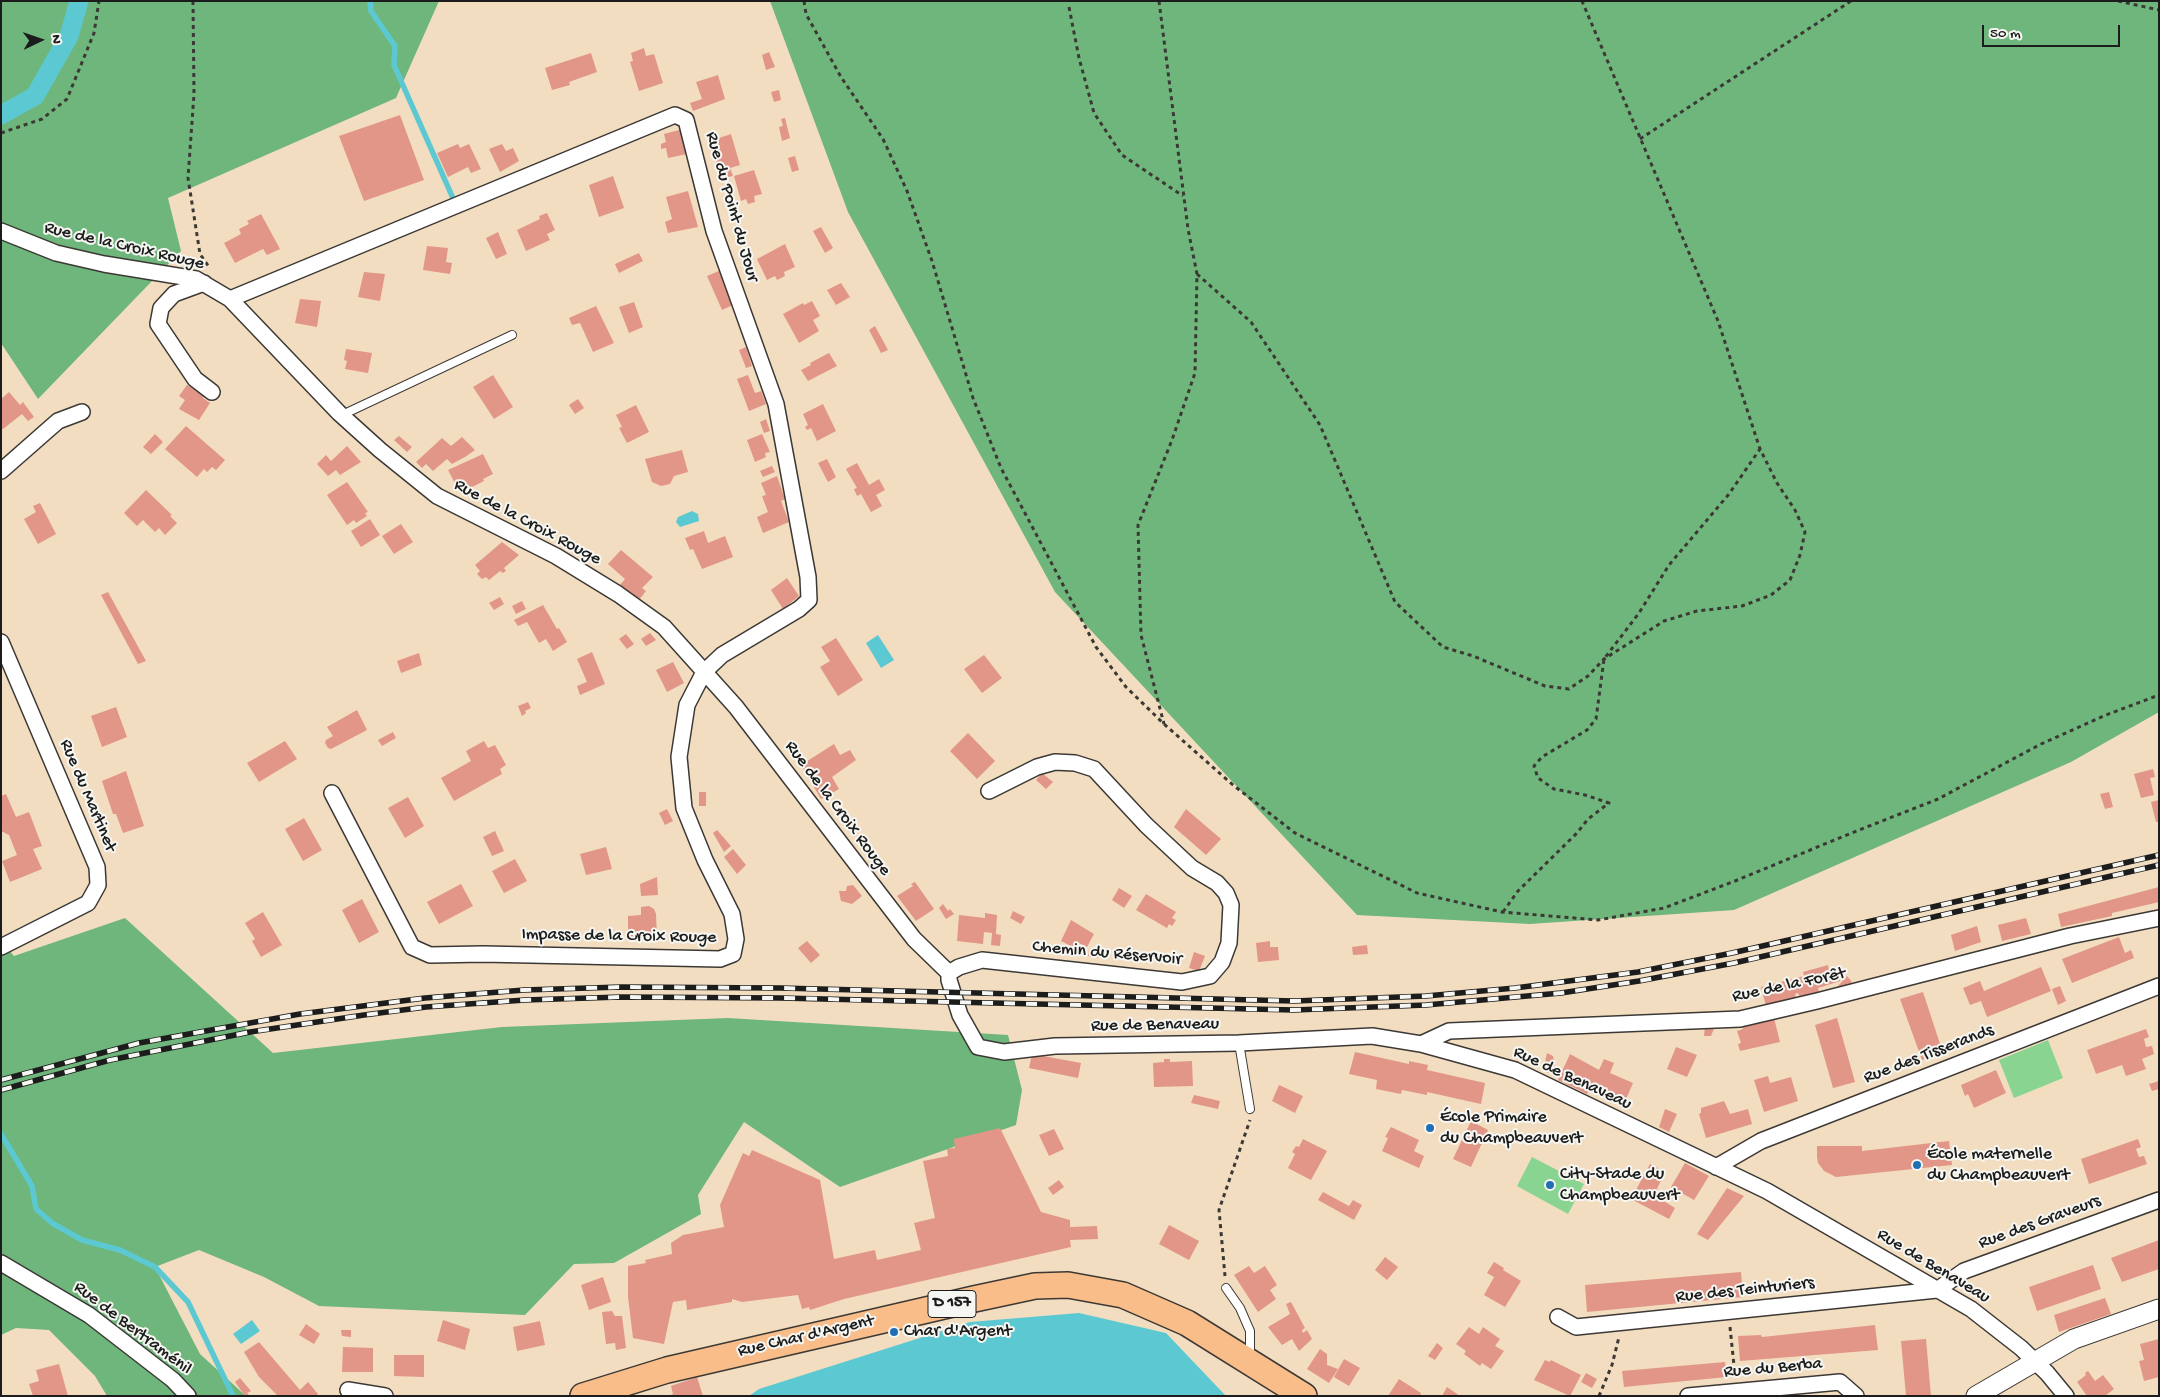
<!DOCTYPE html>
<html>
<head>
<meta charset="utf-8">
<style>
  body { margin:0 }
  #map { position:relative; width:2160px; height:1397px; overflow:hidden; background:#f3ddc0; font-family:"Gochi Hand",sans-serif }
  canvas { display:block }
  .frame { position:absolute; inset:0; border:2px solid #1c1c1c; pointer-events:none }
  .north { position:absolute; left:15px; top:15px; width:50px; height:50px; -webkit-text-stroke:4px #f6f6f2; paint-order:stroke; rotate:87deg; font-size:14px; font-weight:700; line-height:20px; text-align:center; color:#1c1c1c }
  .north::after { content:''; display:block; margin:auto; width:18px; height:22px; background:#1c1c1c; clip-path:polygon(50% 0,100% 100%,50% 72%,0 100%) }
  .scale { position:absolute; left:1982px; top:25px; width:138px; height:22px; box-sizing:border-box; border:2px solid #1c1c1c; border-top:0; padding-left:6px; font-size:15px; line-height:18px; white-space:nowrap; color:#1c1c1c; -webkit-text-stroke:4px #f6f6f2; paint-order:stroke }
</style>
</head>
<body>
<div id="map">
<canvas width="2160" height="1397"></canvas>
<div class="frame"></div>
<div class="north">N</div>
<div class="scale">50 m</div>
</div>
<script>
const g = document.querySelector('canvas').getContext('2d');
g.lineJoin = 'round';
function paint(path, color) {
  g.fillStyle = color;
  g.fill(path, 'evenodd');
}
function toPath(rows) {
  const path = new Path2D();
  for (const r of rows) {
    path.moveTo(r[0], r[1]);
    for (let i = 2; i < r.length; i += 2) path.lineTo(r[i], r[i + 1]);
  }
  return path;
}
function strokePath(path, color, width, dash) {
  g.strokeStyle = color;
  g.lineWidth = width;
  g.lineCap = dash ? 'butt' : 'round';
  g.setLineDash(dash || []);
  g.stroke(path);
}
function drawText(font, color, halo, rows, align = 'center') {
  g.font = font + ' "Gochi Hand",sans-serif';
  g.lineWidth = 4;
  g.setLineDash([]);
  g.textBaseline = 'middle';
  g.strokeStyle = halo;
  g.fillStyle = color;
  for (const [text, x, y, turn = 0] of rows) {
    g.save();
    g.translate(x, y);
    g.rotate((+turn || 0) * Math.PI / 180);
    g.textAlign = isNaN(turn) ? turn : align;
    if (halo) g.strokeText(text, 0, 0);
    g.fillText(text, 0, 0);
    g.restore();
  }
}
const green = toPath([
  [2048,1040,2063,1078,2014,1098,1999,1060],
  [1532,1157,1584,1184,1568,1214,1517,1186]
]);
const forest = toPath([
  [1,1,439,1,396,98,168,198,181,251,38,399,1,343],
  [770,1,2159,1,2159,712,2071,762,1734,910,1530,924,1357,915,1055,592,848,212],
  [125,918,273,1053,502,1027,728,1018,1008,1035,1022,1090,1016,1125,840,1187,744,1122,698,1195,701,1214,614,1263,574,1264,525,1315,319,1306,264,1277,199,1250,155,1267,200,1354,246,1396,107,1396,95,1376,49,1330,16,1328,1,1335,1,941,14,956]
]);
const water = toPath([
  [692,511,698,514,699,521,680,527,676,522,678,517],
  [878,635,894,660,881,668,866,643],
  [1079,1313,1166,1333,1226,1396,749,1396,759,1389,970,1322],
  [252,1320,260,1331,241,1344,233,1334]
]);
const stream = toPath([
  [370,1,371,11,395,46,394,65,456,205],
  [1,1134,32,1186,36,1209,52,1223,82,1240,120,1250,155,1267,188,1302,233,1396]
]);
const canal = toPath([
  [1,115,35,96,69,36,79,1]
]);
const building = toPath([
  [644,48,646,56,654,54,663,83,639,91,630,62,633,61,631,53],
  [769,52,775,67,766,70,762,55],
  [591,53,597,72,569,82,570,85,552,90,545,68],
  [718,75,725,99,693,111,690,103,702,99,696,82],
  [779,90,781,100,774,102,771,92],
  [400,115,424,180,364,201,339,136],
  [785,118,790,138,782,141,779,127,783,126,781,119],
  [679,128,682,128,687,154,668,158,666,148,661,149,661,144,666,142,664,134,679,130],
  [731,134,740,165,730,168,733,176,728,177,725,169,719,171,710,141],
  [458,144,460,148,469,144,481,169,471,173,468,167,448,177,437,153],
  [502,144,506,151,513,148,519,161,500,172,489,149],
  [795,156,799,170,792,172,788,158],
  [754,170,762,194,754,196,755,202,748,204,746,199,741,201,734,176],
  [613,176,624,208,599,217,589,185],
  [688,191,698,227,668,233,665,222,672,219,666,197],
  [547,213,555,230,547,234,550,240,526,251,517,230,540,219,539,216],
  [261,214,280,249,267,255,263,249,235,263,224,243,241,234,239,229,249,224,247,221],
  [821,227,833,248,825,253,813,231],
  [498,232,507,254,496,259,486,238],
  [785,244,795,267,784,272,785,276,777,280,775,276,767,280,757,259],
  [427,246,448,248,446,262,452,263,450,274,423,270],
  [639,253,643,261,619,273,615,264],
  [719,271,733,305,722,310,707,276],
  [364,272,385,274,380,301,358,297],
  [841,283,850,297,836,305,827,290],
  [300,299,321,301,317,327,295,323],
  [812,301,820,316,813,320,819,331,799,343,783,314,803,303,804,305],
  [634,302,643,327,629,333,619,307],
  [596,306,614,343,593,352,580,323,572,325,569,318],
  [875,326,888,350,881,353,869,330],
  [746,347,752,366,746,368,739,350],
  [346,349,372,353,368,373,345,369,347,361,344,360],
  [829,353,837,366,808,381,801,370,811,365,810,363],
  [493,375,513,407,494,419,473,387],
  [748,375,755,393,761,391,766,404,749,411,737,379],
  [187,385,204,396,203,398,210,403,199,420,179,409,185,400,179,396],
  [9,392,20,405,23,402,34,417,28,421,22,414,3,429,1,428,1,399],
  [578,399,584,408,575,414,569,405],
  [823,404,836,431,817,441,811,428,807,430,805,427,808,425,803,414],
  [636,405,649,432,627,443,619,428,622,427,616,415],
  [766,419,770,431,764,433,760,422],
  [186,426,225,460,216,470,212,467,207,472,204,469,197,477,165,449],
  [155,434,163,442,151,454,143,447],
  [762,434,770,452,765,453,766,457,755,462,747,440],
  [399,436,412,447,407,452,394,440],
  [462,437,475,450,465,457,452,464,447,459,433,471,426,464,422,468,416,462,442,438,451,446],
  [347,446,361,462,340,475,336,470,328,476,317,464,326,455,331,461],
  [682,450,688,472,674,476,670,484,661,486,652,482,645,459],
  [483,454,493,474,483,479,484,481,460,493,448,470],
  [827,459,836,477,828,482,818,463],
  [857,463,869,485,879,479,885,490,876,495,882,506,871,512,861,494,857,496,854,489,857,488,846,469],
  [772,466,775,472,763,477,760,471],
  [777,476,785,499,781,501,789,522,763,533,757,517,768,512,762,496,766,495,761,483],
  [347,482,368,512,365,513,367,516,356,523,354,520,347,525,327,495],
  [146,490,172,515,170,516,177,523,165,535,159,528,155,532,143,520,137,526,124,513],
  [40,503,56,534,38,544,24,519,36,512,33,506],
  [370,519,380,535,361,547,351,531],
  [401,524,413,542,394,554,382,536],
  [704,531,708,543,725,536,733,557,702,569,693,549,690,550,685,538],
  [502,542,519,555,504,568,506,571,503,573,500,571,489,580,486,577,482,579,477,574,480,571,475,565],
  [621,550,653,577,642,588,646,591,639,600,620,585,625,579,608,564],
  [787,578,799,596,783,609,771,590],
  [108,592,146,661,138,664,101,595],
  [500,597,504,604,494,610,489,603],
  [522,601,526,609,516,614,512,606],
  [543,605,557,629,559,628,567,642,553,651,546,639,539,643,527,622,518,626,514,620],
  [650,633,656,640,646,646,641,639],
  [626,634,634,644,627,649,619,639],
  [836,638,863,680,838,696,820,667,830,661,821,647],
  [592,652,605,684,580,695,577,686,587,682,577,659],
  [419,653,422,665,401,673,397,661],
  [984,655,1002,678,982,693,964,669],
  [673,662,684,683,667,692,656,670],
  [528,702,531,708,525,711,526,713,522,716,518,706],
  [116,707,127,737,102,747,91,716],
  [357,710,367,730,331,749,328,748,325,743,326,740,333,736,327,727],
  [393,732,396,738,382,746,378,740],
  [968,733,995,761,977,779,950,751],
  [285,741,297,759,259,782,247,763],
  [484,741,488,748,495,745,506,765,500,769,502,774,454,801,441,778,471,761,466,751],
  [834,744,840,755,850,750,856,760,832,777,839,789,821,799,801,765],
  [2153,769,2155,777,2150,778,2154,795,2141,798,2134,774],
  [126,771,144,826,123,833,116,814,113,814,102,781],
  [1042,773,1053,782,1046,789,1036,780],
  [699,792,706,792,706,806,699,806],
  [2109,792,2113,807,2105,809,2100,794],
  [6,794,16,817,29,812,42,846,33,849,42,869,10,882,2,861,17,855,9,835,1,831,1,796],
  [408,797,424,826,405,838,388,808],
  [2159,800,2159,822,2156,822,2151,802],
  [667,809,673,821,665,825,659,813],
  [1186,809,1221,839,1206,855,1174,827],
  [304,818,322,850,303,861,285,829],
  [717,830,731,846,724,852,713,833],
  [495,831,504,851,492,856,483,837],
  [606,847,612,869,586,875,580,854],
  [733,849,746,865,737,874,724,857],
  [515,859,527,881,504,893,492,871],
  [657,877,658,895,641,896,640,884],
  [915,882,934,909,916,921,897,896,913,886,911,884],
  [461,884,473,906,439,924,427,902],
  [853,885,862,896,852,904,841,901,839,891,846,891,847,886],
  [2159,887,2159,902,2112,913,2112,916,2061,927,2058,914],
  [1119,888,1132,896,1124,908,1112,900],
  [1146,894,1176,912,1172,918,1176,920,1172,926,1169,924,1167,928,1136,910],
  [362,899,379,932,359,943,342,910],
  [943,904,948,911,950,909,954,914,946,919,939,908],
  [649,906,654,909,656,914,657,939,628,939,628,916,641,915,641,907],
  [1013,911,1025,917,1021,924,1010,918],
  [263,912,282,945,261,957,252,941,255,939,245,923],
  [985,913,997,915,996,934,1001,935,1000,946,991,945,992,933,984,932,983,944,957,941,959,915,985,918],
  [2026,918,2031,934,2002,941,1998,925],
  [1071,920,1094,934,1087,947,1077,942,1073,947,1061,941],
  [1977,926,1981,942,1955,951,1951,935],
  [2119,937,2125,953,2131,950,2134,958,2072,983,2062,959],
  [807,941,820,955,811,963,798,948],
  [1270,941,1270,947,1278,947,1279,960,1258,962,1256,943],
  [1367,945,1368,954,1353,955,1352,947],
  [1089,950,1100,952,1098,958,1088,956],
  [1194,952,1205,956,1199,971,1189,968],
  [1828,965,1829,971,1840,968,1840,981,1818,988,1819,992,1800,997,1798,993,1795,994,1796,998,1766,1006,1761,987,1804,976,1803,972],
  [2041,967,2051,991,1987,1017,1981,1001,1970,1005,1963,988,1980,981,1984,991],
  [1847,976,1852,982,1844,991,1830,995],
  [2060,986,2066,1001,2058,1005,2052,989],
  [1923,992,1943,1053,1922,1060,1900,999],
  [1774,1018,1780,1042,1740,1051,1738,1044,1741,1043,1737,1031,1743,1029,1743,1026],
  [1837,1018,1855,1082,1833,1088,1815,1025],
  [1705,1026,1715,1026,1711,1036,1704,1036],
  [2146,1029,2149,1037,2144,1039,2146,1047,2152,1046,2154,1054,2142,1059,2146,1069,2126,1076,2122,1065,2096,1074,2087,1050],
  [1676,1047,1697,1055,1687,1077,1667,1069],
  [1355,1052,1409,1064,1409,1061,1428,1065,1427,1070,1485,1083,1481,1104,1427,1092,1427,1095,1402,1090,1401,1094,1376,1089,1377,1080,1349,1074],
  [1547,1053,1553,1056,1555,1066,1552,1074,1543,1071],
  [1032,1054,1081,1063,1078,1078,1029,1068],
  [1570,1054,1599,1070,1604,1059,1614,1063,1610,1073,1633,1083,1624,1104,1590,1089,1587,1094,1558,1080],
  [1164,1059,1170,1059,1170,1062,1192,1061,1193,1086,1154,1087,1153,1063,1164,1062],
  [1996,1070,2006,1093,1974,1108,1968,1094,1965,1096,1961,1085],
  [1768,1076,1770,1083,1791,1077,1798,1101,1764,1112,1754,1080],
  [2159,1081,2159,1089,2152,1091,2149,1084],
  [1279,1085,1303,1096,1295,1113,1272,1101],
  [1194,1095,1220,1101,1218,1109,1191,1103],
  [1724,1101,1730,1114,1748,1109,1752,1124,1706,1138,1699,1114,1701,1113,1701,1108],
  [1665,1109,1677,1114,1669,1132,1659,1127],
  [1471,1121,1488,1130,1471,1167,1453,1159],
  [1391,1127,1419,1140,1414,1151,1424,1156,1419,1168,1382,1151,1388,1138,1385,1137],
  [1000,1128,1041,1212,1070,1220,1070,1227,1097,1226,1098,1239,1070,1240,1071,1247,844,1299,810,1310,809,1307,802,1309,798,1295,742,1302,732,1299,732,1302,687,1310,686,1300,673,1302,664,1344,633,1338,628,1297,628,1266,646,1263,645,1260,672,1254,671,1243,683,1235,724,1227,720,1205,743,1153,749,1156,752,1150,820,1180,834,1259,875,1250,877,1260,921,1250,914,1223,935,1218,923,1161,948,1156,947,1149,955,1148,954,1139],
  [1054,1129,1064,1149,1049,1156,1039,1135],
  [1303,1139,1327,1151,1311,1180,1288,1168,1295,1154,1292,1152,1296,1146,1299,1147],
  [2138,1139,2141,1147,2136,1149,2139,1157,2144,1156,2147,1164,2089,1184,2081,1159],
  [1949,1141,1952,1165,1836,1177,1824,1171,1818,1163,1817,1157,1817,1146,1862,1146,1862,1151],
  [1685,1163,1709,1176,1694,1200,1671,1187],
  [1650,1164,1665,1172,1654,1195,1675,1208,1669,1219,1631,1199],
  [1059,1180,1064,1187,1053,1195,1048,1188],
  [1727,1188,1744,1196,1708,1240,1697,1234],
  [1323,1192,1349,1206,1353,1200,1362,1205,1354,1220,1318,1200],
  [1169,1225,1199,1241,1189,1260,1159,1244],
  [2159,1240,2159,1269,2122,1282,2111,1258],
  [1385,1257,1398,1267,1387,1280,1375,1270],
  [1494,1262,1504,1268,1503,1270,1521,1281,1505,1307,1484,1295,1494,1277,1487,1273],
  [2093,1265,2101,1289,2037,1311,2029,1287],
  [1249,1266,1254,1273,1265,1266,1277,1285,1270,1290,1276,1299,1258,1312,1234,1275],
  [1741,1272,1743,1297,1587,1312,1585,1285],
  [603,1277,611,1302,589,1310,581,1285],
  [2105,1298,2111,1314,2059,1332,2054,1315],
  [1291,1302,1305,1328,1302,1330,1303,1333,1307,1330,1312,1339,1299,1351,1292,1339,1282,1345,1268,1327,1290,1314,1286,1304],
  [612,1311,615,1316,622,1316,626,1348,616,1350,615,1343,606,1344,602,1312],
  [443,1320,470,1329,465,1350,437,1341],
  [540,1321,545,1345,517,1351,513,1327],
  [306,1324,320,1334,314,1344,299,1335],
  [1875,1325,1878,1350,1740,1361,1738,1336,1761,1335,1762,1337],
  [1469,1327,1479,1334,1483,1327,1500,1339,1495,1346,1504,1351,1491,1369,1482,1363,1480,1366,1464,1354,1466,1351,1456,1344],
  [341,1330,351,1330,351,1337,342,1336],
  [1926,1339,1931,1396,1906,1396,1901,1341],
  [2159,1339,2159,1377,2144,1381,2139,1361,2144,1360,2140,1344],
  [259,1342,300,1390,308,1382,318,1394,316,1396,278,1396,259,1377,244,1352],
  [1437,1343,1443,1348,1435,1360,1428,1356],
  [343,1347,373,1348,373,1372,342,1372],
  [1320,1349,1327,1354,1327,1365,1338,1369,1329,1383,1307,1369],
  [394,1355,424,1355,424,1377,394,1376],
  [1344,1359,1360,1368,1349,1386,1334,1377],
  [1545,1360,1550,1362,1551,1360,1581,1375,1570,1396,1534,1380],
  [1725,1362,1727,1377,1624,1387,1622,1371],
  [59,1364,68,1396,33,1396,29,1384,39,1381,36,1370],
  [2088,1371,2095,1381,2103,1375,2114,1389,2105,1396,2087,1396,2077,1382,2086,1375,2085,1373],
  [1586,1373,1597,1379,1592,1388,1581,1382],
  [697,1377,703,1396,668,1396,673,1394,671,1386],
  [240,1378,251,1391,247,1393,250,1396,245,1396,235,1382],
  [1399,1379,1421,1393,1420,1396,1388,1396],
  [1447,1387,1460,1396,1442,1396]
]);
const path = toPath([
  [193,1,194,94,188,178,200,254,209,267],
  [804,1,806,14,841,77,883,139,907,191,932,261,973,398,1001,468,1096,647,1126,687,1164,724,1233,785,1295,833,1417,893,1502,912,1598,920,1664,908,1735,881,1849,834,1938,799,2041,744,2106,715,2159,695],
  [1159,1,1188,229,1197,274,1195,373,1172,440,1138,525,1141,635,1164,724],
  [2118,1,2159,10],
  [1069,7,1079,58,1094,113,1122,155,1183,196],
  [1,133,42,119,67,99,94,33,99,1],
  [1640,139,1851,1],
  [1197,274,1251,322,1320,425,1395,602,1443,647,1473,656,1545,686,1569,689,1588,676,1604,659,1664,621,1697,611,1742,606,1771,595,1790,580,1800,555,1805,532,1795,510,1777,483,1760,449,1718,321,1582,1],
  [1503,912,1518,891,1577,833,1588,819,1609,803,1585,795,1554,789,1538,778,1534,766,1542,757,1587,730,1596,719,1604,659,1639,613,1669,565,1729,494,1760,449],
  [1225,1276,1219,1210,1250,1120],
  [1730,1327,1735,1375],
  [1599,1396,1612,1365,1619,1337]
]);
const service = toPath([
  [342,415,512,335],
  [1239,1043,1250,1109],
  [1226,1288,1240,1308,1250,1331,1250,1357]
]);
const minor = toPath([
  [1,231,56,253,104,264,196,279,230,299,339,413,380,450,437,496,556,556,618,594,664,627,736,707,914,939,949,973],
  [204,283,174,294,161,308,158,324,195,379,212,392],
  [230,299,675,115,686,120,714,231,776,404,808,577,809,600,799,609,722,655,704,672,687,705,679,757,684,808,705,860,732,914,736,939,733,954,720,959,483,954,430,955,412,947,332,793],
  [1,471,58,421,82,412],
  [1,642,97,867,98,885,88,903,1,947],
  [949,973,949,980,960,1015,978,1047,1004,1052,1055,1046,1239,1043,1372,1036,1421,1044,1515,1070,1767,1191,1971,1309,2021,1348,2047,1373,2066,1396],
  [949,973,959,967,982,960,1182,982,1210,976,1222,962,1229,943,1231,905,1226,893,1217,883,1192,868,1146,825,1094,769,1075,763,1055,762,1037,767,989,791],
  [1421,1044,1449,1031,1740,1019,1817,1001,2070,936,2159,918],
  [1716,1167,1761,1141,2159,986],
  [1,1263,89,1315,173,1380,188,1396],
  [1558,1317,1576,1327,1937,1290,1964,1271,2159,1200],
  [348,1390,385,1396],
  [1688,1396,1840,1382,1856,1396]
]);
const tertiary = toPath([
  [1976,1396,2074,1339,2159,1309]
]);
const primary = toPath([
  [583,1396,667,1370,974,1299,1035,1286,1068,1285,1123,1295,1187,1323,1304,1396]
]);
const rail = toPath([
  [1,1080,139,1043,300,1014,425,998,524,990,621,987,780,988,1294,1001,1426,996,1515,988,1638,972,1732,953,2159,855],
  [1,1090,110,1060,250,1032,364,1015,426,1007,525,1000,621,997,780,998,1294,1010,1426,1005,1561,993,1639,981,1734,963,2159,865]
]);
const markers = [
  [1430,1128,5,"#1f6fb2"],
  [1917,1165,5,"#1f6fb2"],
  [1550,1185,5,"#1f6fb2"],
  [894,1332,5,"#1f6fb2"]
];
const shields = [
  [952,1304,48]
];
const shieldNames = [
  ["D 157",952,1304]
];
const streetNames = [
  ["Rue du Point du Jour",731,207,74],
  ["Rue de la Croix Rouge",124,247,13],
  ["Rue de la Croix Rouge",527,523,28],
  ["Rue du Martinet",87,796,67],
  ["Rue de la Croix Rouge",837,809,53],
  ["Impasse de la Croix Rouge",619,937,1],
  ["Chemin du Réservoir",1107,954,5],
  ["Rue de la Forêt",1789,986,-12],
  ["Rue de Benaveau",1155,1026,-1],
  ["Rue des Tisserands",1929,1055,-21],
  ["Rue de Benaveau",1572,1079,25],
  ["Rue des Graveurs",2040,1223,-20],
  ["Rue de Benaveau",1933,1267,31],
  ["Rue des Teinturiers",1745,1291,-6],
  ["Rue de Bertraménil",132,1329,37],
  ["Rue Char d'Argent",806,1337,-13],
  ["Rue du Berba",1773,1369,-5]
];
const poiNames = [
  ["École Primaire",1440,1118],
  ["du Champbeauvert",1440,1139],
  ["École maternelle",1927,1155],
  ["du Champbeauvert",1927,1176],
  ["City-Stade du",1560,1175],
  ["Champbeauvert",1560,1196],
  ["Char d'Argent",904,1332]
];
paint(green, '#89d491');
paint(forest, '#6eb67b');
paint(water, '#5cc9d2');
strokePath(stream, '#5cc9d2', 5.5);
strokePath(canal, '#5cc9d2', 19);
paint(building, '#e19688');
strokePath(service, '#3c3935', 10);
strokePath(minor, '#3c3935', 18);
strokePath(tertiary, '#3c3935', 21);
strokePath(primary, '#3c3935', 28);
strokePath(path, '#3c3935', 3, [4, 4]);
strokePath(service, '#fff', 8);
strokePath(minor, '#fff', 15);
strokePath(tertiary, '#fff', 19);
strokePath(primary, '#f8bd89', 25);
strokePath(rail, '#1c1c1c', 5.5);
strokePath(rail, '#f6f6f2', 4, [11]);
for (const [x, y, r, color] of markers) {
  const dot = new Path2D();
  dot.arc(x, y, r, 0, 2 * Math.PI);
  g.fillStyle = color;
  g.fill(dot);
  strokePath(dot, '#f6f6f2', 2);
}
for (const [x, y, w] of shields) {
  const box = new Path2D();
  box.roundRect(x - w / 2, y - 13.5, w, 27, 4);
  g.fillStyle = '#f6f6f2';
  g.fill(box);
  strokePath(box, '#1c1c1c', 1);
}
drawText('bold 16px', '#1c1c1c', null, shieldNames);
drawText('18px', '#1c1c1c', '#f6f6f2', streetNames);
drawText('18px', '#1c1c1c', '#f6f6f2', poiNames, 'left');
</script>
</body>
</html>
